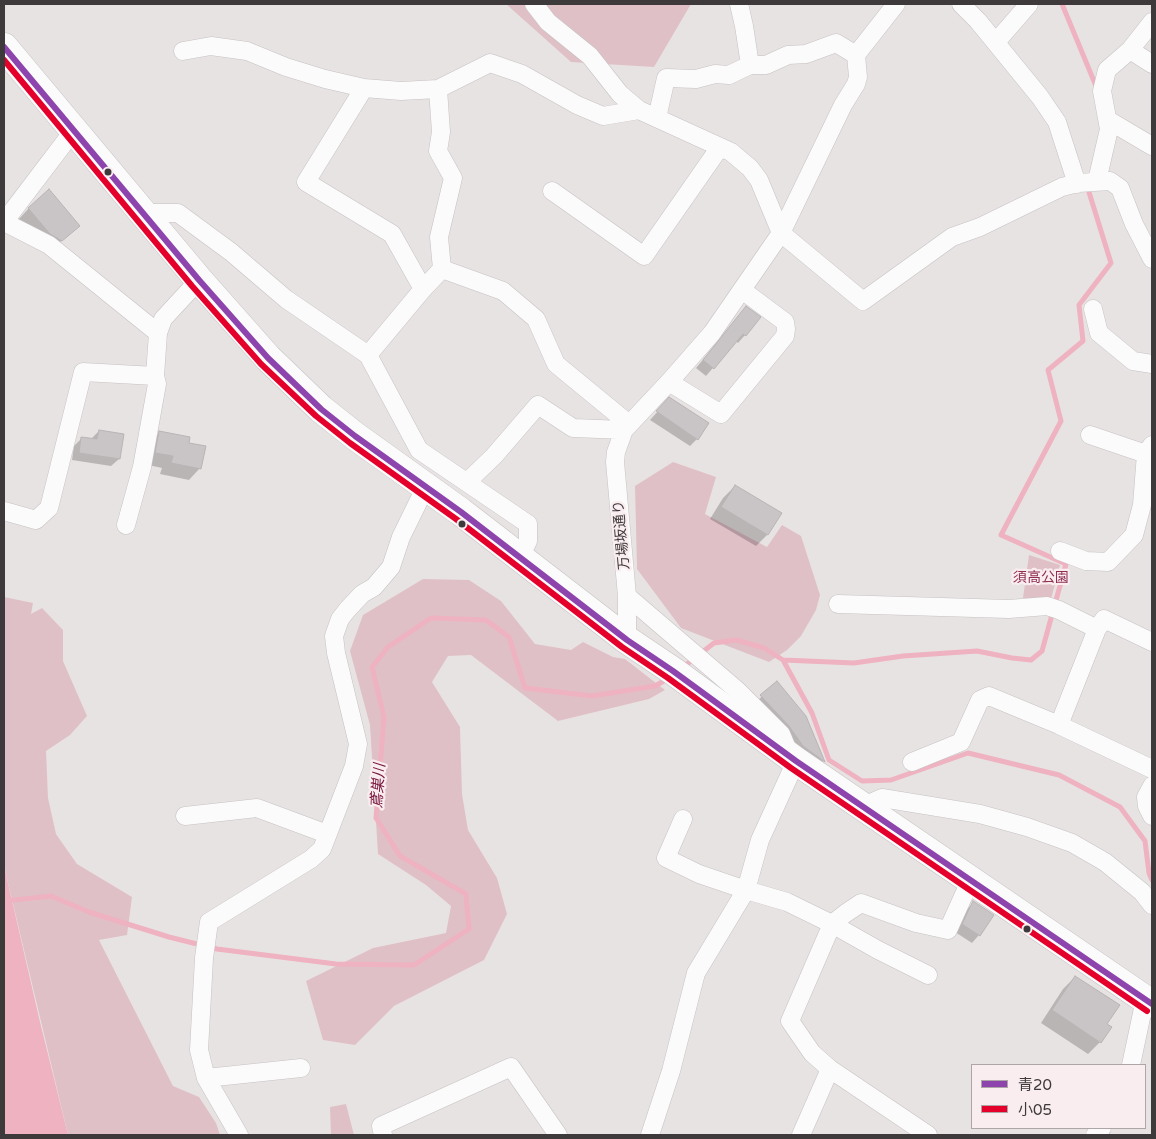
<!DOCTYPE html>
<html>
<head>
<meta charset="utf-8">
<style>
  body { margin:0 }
  #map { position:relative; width:1156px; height:1139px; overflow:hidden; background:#e8e3e3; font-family:"Varela Round","Noto Sans JP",sans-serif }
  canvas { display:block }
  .frame { position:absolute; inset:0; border:5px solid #3e393a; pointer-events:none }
  .legend { position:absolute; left:971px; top:1064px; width:175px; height:65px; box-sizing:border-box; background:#f9edf0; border:1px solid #aea5a7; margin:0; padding:6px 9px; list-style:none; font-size:15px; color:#3e393a }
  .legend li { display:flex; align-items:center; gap:10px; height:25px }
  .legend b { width:25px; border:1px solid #aea5a7 }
</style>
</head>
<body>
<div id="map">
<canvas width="1156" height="1139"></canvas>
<div class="frame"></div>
<ul class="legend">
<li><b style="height:6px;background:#8e44ad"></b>青20</li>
<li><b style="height:6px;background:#e4002b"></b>小05</li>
</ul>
</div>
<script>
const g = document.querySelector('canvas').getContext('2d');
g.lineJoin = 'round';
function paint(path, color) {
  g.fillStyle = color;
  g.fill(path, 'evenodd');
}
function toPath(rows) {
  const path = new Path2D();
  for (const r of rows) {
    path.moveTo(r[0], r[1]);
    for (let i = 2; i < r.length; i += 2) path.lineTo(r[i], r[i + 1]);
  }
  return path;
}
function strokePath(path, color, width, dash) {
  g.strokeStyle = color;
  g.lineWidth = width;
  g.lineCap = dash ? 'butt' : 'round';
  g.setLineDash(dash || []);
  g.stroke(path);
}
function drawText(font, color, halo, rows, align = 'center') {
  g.font = font + ' "Varela Round","Noto Sans JP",sans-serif';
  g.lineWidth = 4.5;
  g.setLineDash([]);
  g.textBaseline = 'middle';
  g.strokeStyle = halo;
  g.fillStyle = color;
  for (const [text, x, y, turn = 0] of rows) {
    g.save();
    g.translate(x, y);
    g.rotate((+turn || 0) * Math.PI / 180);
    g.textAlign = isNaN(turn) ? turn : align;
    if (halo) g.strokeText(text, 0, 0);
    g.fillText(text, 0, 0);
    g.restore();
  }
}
const green = toPath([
  [506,4,691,4,654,67,571,62],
  [673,462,716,477,705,514,767,547,782,525,801,536,820,595,816,610,801,636,787,650,769,662,681,628,637,569,635,486],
  [1029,555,1060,565,1051,599,1023,598],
  [423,579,469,580,501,601,535,644,571,650,583,642,613,657,625,659,665,690,649,699,558,721,471,655,448,656,432,682,460,727,462,794,468,830,497,878,507,914,484,960,394,1006,355,1045,323,1040,306,981,373,948,446,933,451,906,426,885,378,854,370,725,350,651,363,615],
  [4,597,33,603,31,614,42,608,63,630,63,661,87,716,70,735,46,751,48,798,56,834,77,864,132,897,127,935,99,940,173,1086,199,1097,216,1123,220,1135,68,1135,4,866],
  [346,1104,354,1135,331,1135,330,1107]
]);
const water = toPath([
  [4,866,40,1022,68,1135,4,1135]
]);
const shadow = toPath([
  [29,208,78,226,49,252,18,220],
  [746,308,745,335,738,343,736,341,706,376,696,368],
  [669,399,697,439,690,446,650,420],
  [99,431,119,459,111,466,72,460,74,446,82,438,91,439],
  [160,432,200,468,189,480,160,474,162,468,144,464,148,444],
  [735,486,767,535,756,546,710,519,723,498],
  [777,683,805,717,823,762,812,773,749,708],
  [974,903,979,935,972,943,955,932,966,910],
  [1075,977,1100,1042,1088,1054,1041,1023,1063,989]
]);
const stream = toPath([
  [1062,4,1096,86],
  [783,660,812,713,829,760,862,781,891,780,968,753,1059,775,1120,807,1145,841,1149,873,1152,880],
  [682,668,714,643,736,640,764,648,783,660,854,663,903,656,977,651,1012,658,1031,660,1042,651,1066,564,1001,535,1061,421,1048,370,1083,341,1079,305,1111,263,1088,189,1089,185],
  [4,901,51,896,89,912,169,937,217,949,336,964,414,965,469,929,466,894,400,856,376,818,384,717,372,667,388,647,431,618,486,620,509,637,525,688,592,696,655,686,669,678]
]);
const building = toPath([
  [49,189,80,226,62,241,50,234,28,208,49,189],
  [746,306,761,317,746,336,743,334,714,369,703,360,746,306],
  [669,397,709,423,698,440,656,411,669,397],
  [99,430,124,434,120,459,79,453,81,437,97,439,99,430],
  [159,431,190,437,189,443,206,446,201,469,171,463,173,456,155,453,159,431],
  [735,485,782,513,768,535,721,507,735,485],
  [777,681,806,716,825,762,803,746,789,726,760,695,777,681],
  [973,901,994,915,980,936,962,924,973,901],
  [1075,976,1120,1005,1107,1024,1112,1027,1101,1043,1052,1010,1075,976]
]);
const minor = toPath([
  [534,4,548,22,590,56,620,94,639,110],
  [739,4,744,26,750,65],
  [961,4,978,21,1040,97,1057,122,1077,184],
  [996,42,1029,4],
  [1130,50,1152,64],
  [183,51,211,46,247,51,286,67,325,79,364,88,401,91,438,89,490,63,522,74,577,105,603,116,639,110,731,152,750,168,759,180,781,233,863,301,952,237,980,227,1062,187,1078,183,1110,181,1120,188,1134,224,1152,259],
  [364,88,306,182,392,234,423,289,368,355],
  [657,118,666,78,696,79,715,74,729,75,750,65,766,65,788,55,806,54,836,43,856,55],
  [1108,120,1152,146],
  [1097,181,1109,129,1102,91,1107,70,1130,50,1152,22],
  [552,191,644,256,720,147],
  [143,213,178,213,231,252,286,299,368,355,419,450,528,524,528,541,520,557],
  [4,222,49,245,158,333],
  [4,222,74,130],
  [442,269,503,291,536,319,556,364,629,424],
  [423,289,442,269,439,237,453,178,438,151,441,132,438,89],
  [1093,309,1099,333,1133,361,1152,364],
  [669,382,721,414,785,336,786,329,785,322,742,290],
  [624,430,616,452,615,462,627,596,627,640],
  [1090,435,1146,454],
  [467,482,494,456,538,405,573,428,624,430,669,382,712,333,781,233,843,105,856,84,858,77,856,55,896,4],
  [4,511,36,520,49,508,83,372,155,376,158,333,163,319,199,280],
  [126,525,142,467,157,384,155,376],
  [1060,551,1086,561,1108,562,1134,535,1142,505,1146,454,1152,445],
  [627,596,738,691,781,734,789,753],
  [838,604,1009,609,1047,606,1059,610,1097,629],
  [1059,725,1097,629,1104,619,1152,642],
  [912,762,961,742,980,700,989,696,1059,725,1152,769],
  [1152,786,1146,797,1147,806,1152,816],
  [864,806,882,798,980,814,1027,827,1072,843,1105,862,1142,892,1152,905],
  [185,816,257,808,327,834],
  [683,819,666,858,699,874,746,890,787,902,832,924,878,950,928,975],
  [1131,1065,1145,999],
  [206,1078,301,1068],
  [239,1135,206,1078,199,1050,204,958,209,922,311,859,322,849,354,766,358,744,336,653,334,636,340,619,347,610,362,594,374,587,391,567,401,537,426,486],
  [383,1135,381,1126,511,1067,558,1135],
  [650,1135,671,1071,696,973,746,890,760,840,796,761],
  [801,1135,830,1069],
  [928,1135,830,1069,812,1053,790,1021,832,924,846,913,861,903,916,923,948,930,971,879],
  [1095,1135,1102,1128]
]);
const trunk = toPath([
  [4,47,199,280,268,358,321,409,355,436,461,512,627,640,673,671,796,761,1152,1004]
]);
const bus1 = toPath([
  [4,47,199,280,268,358,321,409,355,436,461,512,627,640,673,671,796,761,1152,1004]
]);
const bus2 = toPath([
  [4,60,192,286,261,364,316,416,350,443,456,519,622,647,668,678,791,768,1147,1011]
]);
const markers = [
  [108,172,4.5,"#3e393a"],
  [462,524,4.5,"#3e393a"],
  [1027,929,4.5,"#3e393a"]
];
const streetNames = [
  ["万場坂通り",622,535,-95]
];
const parkNames = [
  ["須高公園",1041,578]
];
const waterNames = [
  ["鳶巣川",379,786,-86]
];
paint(green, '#e0c0c7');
paint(water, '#eeb2c1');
paint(shadow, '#0003');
strokePath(stream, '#eeb2c1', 5);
paint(building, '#c9c4c5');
strokePath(building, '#b8b3b4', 1);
strokePath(minor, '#c6c1c2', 19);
strokePath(trunk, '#c6c1c2', 29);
strokePath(minor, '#fcfbfb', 18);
strokePath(trunk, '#fcfbfb', 28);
strokePath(bus1, '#8e44ad', 6);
strokePath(bus2, '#e4002b', 6);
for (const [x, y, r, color] of markers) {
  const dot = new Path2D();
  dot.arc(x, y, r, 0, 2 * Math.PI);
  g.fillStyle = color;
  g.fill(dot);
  strokePath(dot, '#f9edf0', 2);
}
drawText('14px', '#3e393a', '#f9edf0', streetNames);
drawText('14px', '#8f2e4f', '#f9edf0', parkNames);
drawText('italic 15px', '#77153b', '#f9edf0', waterNames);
</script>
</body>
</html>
